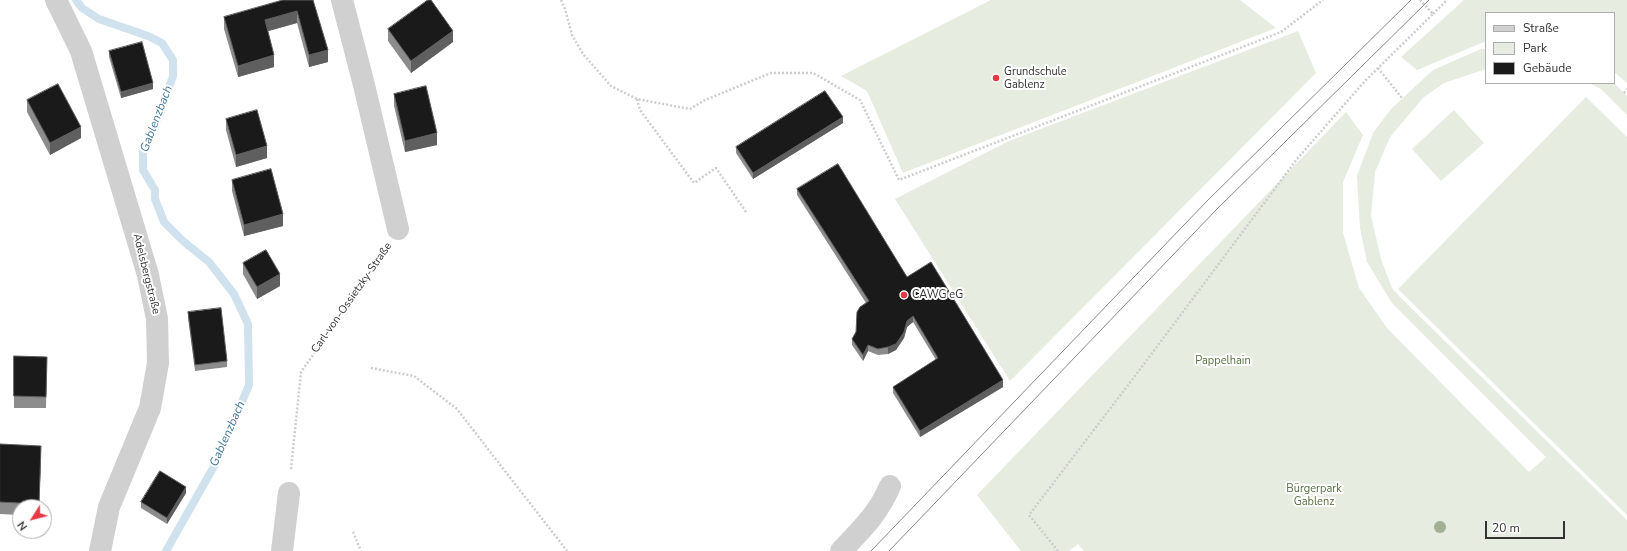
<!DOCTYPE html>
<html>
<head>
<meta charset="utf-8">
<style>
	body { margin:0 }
	#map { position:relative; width:1627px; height:551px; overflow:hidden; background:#fff; font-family:"Nunito Sans",sans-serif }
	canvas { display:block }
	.legend { position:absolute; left:1485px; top:12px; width:130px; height:72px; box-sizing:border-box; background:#fff; border:1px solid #adadad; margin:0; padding:5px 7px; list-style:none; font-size:12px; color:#333 }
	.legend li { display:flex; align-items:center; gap:8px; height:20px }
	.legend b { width:20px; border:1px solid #adadad }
	.north { position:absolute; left:12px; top:499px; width:40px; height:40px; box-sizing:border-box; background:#fff; border:1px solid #adadad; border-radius:50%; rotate:234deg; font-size:11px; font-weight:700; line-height:16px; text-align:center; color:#333 }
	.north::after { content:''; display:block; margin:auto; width:14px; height:18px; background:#e63946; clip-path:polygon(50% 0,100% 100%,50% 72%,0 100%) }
	.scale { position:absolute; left:1485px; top:521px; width:80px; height:18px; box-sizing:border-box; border:2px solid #333; border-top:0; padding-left:5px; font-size:12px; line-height:14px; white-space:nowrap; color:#333; -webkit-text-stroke:3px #fff; paint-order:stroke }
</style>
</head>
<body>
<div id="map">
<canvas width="1627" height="551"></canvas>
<ul class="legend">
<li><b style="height:5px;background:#d0d0d0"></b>Straße</li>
<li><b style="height:11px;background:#e6ecdf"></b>Park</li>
<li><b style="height:11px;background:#1a1a1a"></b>Gebäude</li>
</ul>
<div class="north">N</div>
<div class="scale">20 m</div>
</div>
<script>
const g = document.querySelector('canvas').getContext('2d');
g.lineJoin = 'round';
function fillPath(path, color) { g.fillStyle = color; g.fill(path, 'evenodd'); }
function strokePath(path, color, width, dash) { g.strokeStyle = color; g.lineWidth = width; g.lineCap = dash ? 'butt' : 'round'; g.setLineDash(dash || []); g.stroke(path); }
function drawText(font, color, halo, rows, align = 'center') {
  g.font = font + ' "Nunito Sans",sans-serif'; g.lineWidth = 4; g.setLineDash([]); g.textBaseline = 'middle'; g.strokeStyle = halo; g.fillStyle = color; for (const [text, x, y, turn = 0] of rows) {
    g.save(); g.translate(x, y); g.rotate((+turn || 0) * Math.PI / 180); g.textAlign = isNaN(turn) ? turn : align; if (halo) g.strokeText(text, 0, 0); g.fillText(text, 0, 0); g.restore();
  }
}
fillPath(new Path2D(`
	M991 0H1240L1276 28 903 173 867 91 841 76Z
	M1464 0H1627V83L1614 72V13H1486V41L1417 70 1401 57Z
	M1298 31 1316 73 1010 381 895 199 1009 141Z
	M1481 49H1486V69L1444 83 1424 97 1390 137 1375 172 1371 216 1381 259 1392 288 1400 297 1627 520V551H1084L1078 544 1069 551H1021L977 495 1346 112 1363 135 1343 182V233L1359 288 1387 328 1529 472 1546 457 1392 303 1367 262 1360 228 1357 176 1373 133 1391 109 1433 70Z
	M1589 83H1614L1627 96V115L1601 89Z
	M1586 97 1627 137V515L1398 289Z
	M1454 110 1484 143 1441 181 1412 149Z`), '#e6ecdf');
strokePath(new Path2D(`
	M76 0 82 8 99 19 148 36 162 43 173 60V76L155 127 143 151V170L155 190V199L164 222 183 241 209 262 234 294 248 324 249 385 217 461 166 551`), '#cfe2ee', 8);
strokePath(new Path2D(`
	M561 0 565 9 572 35 583 54 611 86 637 99 690 109 705 100 771 73H813L860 100 899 180 1281 32 1323 0
	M1433 14 1447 0
	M1378 68 1402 98
	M1624 93 1627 89
	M637 99 640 110 694 183 716 168 746 212
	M371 368 414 376 457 409 567 551
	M291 469 301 372 387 250
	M353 532 361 551
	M1058 551 1029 515 1138 372 1297 159 1364 82 1433 14 1420 0`), '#cdcdcd', 2.5, [2, 2]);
strokePath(new Path2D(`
	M56 0 81 51 148 275 157 319 158 363 150 408 109 507 100 551
	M342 0 364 85 398 229
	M282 551 289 493
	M841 551C862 529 878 514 890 486`), '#d0d0d0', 22);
strokePath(new Path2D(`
	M871 551 1207 201 1411 0
	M889 551 1217 209 1429 0`), '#888', 1);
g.fillStyle = '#a2b095';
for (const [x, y] of [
	[1440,527]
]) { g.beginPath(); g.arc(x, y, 6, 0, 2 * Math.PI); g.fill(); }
fillPath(new Path2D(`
	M313 0 328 62 309 67 297 23 268 31 274 67 238 77 224 29V17Z
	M388 29 453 42 411 73 388 41Z
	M109 51 153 89 121 98 109 57Z
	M394 94 437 145 405 152 394 106Z
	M27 100 81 138 50 155 27 112Z
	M226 119 267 158 236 167 226 130Z
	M843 123 753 179 736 153V147Z
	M232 180 283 226 244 236 232 191Z
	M797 189 907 277 1003 387 920 437 893 393V387L936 360 913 322 907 327 904 338 896 350 888 354 878 355 868 351 863 361 852 345V339L856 332 866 303 797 195Z
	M243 263 280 286 257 299 243 274Z
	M188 312 227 361V367L195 371 188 318Z
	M14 356 47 357 46 408H14Z
	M0 444 41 458 39 507H20V515L0 514Z
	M186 493 167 524 141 508V502Z`), '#8c8c8c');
fillPath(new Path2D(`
	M297 11V23L265 32V20Z
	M453 31V42L411 73V61Z
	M328 50V62L309 67V55Z
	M274 55V67L238 77V66Z
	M153 83V89L121 98V92Z
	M843 117V123L753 179V173Z
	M81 127V138L50 155V143Z
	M437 133V145L405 152V141Z
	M267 146V158L236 167V155Z
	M283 214V226L244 236V225Z
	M280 274V286L257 299V287Z
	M913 316V322L907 327 904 338 896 350 888 354V347L907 321Z
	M868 345V351L863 361V355Z
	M1003 380V387L920 437V431Z
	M41 446V458L39 507Z
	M186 487V493L167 524V518Z`), '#5f5f5f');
const building = new Path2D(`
	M283 0H313L328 50 309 55 297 11 265 20 274 55 238 66 224 17Z
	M428 0H431L453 31 411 61 388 29Z
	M142 42 153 83 121 92 109 51Z
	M58 84 81 127 50 143 27 100Z
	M426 86 437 133 405 141 394 94Z
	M825 91 843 117 753 173 736 147Z
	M257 110 267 146 236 155 226 119Z
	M838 164 907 277 931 262 1003 380 920 431 893 387 938 358 913 316 907 321 904 332 896 344 888 347 878 349 868 345 863 355 852 339 856 332 857 312 860 307 869 301 797 189Z
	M271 169 283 214 244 225 232 180Z
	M266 250 280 274 257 287 243 263Z
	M221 308 227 361 195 365 188 312Z
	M14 356 47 357 46 397 14 396Z
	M0 444 41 446 39 504 0 502Z
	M160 471 186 487 167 518 141 502Z`);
fillPath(building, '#1a1a1a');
strokePath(building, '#5f5f5f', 1);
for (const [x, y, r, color] of [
	[996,78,4,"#e63946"],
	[904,295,4,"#e63946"]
]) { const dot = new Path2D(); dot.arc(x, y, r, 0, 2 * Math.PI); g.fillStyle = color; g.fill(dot); strokePath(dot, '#fff', 1.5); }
drawText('11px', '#333', '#fff', [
	["Grundschule",1004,72],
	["Gablenz",1004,85],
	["CAWG eG",912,295]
], 'left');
drawText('11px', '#333', '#fff', [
	["Adelsbergstraße",146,274,76],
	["Carl-von-Ossietzky-Straße",352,298,-55]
]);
drawText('11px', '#56703f', '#fff', [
	["Pappelhain",1223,361],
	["Bürgerpark",1314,489],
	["Gablenz",1314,502]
]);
drawText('italic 12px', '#3f7597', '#fff', [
	["Gablenzbach",157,119,-69],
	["Gablenzbach",228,434,-66]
]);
</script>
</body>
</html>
